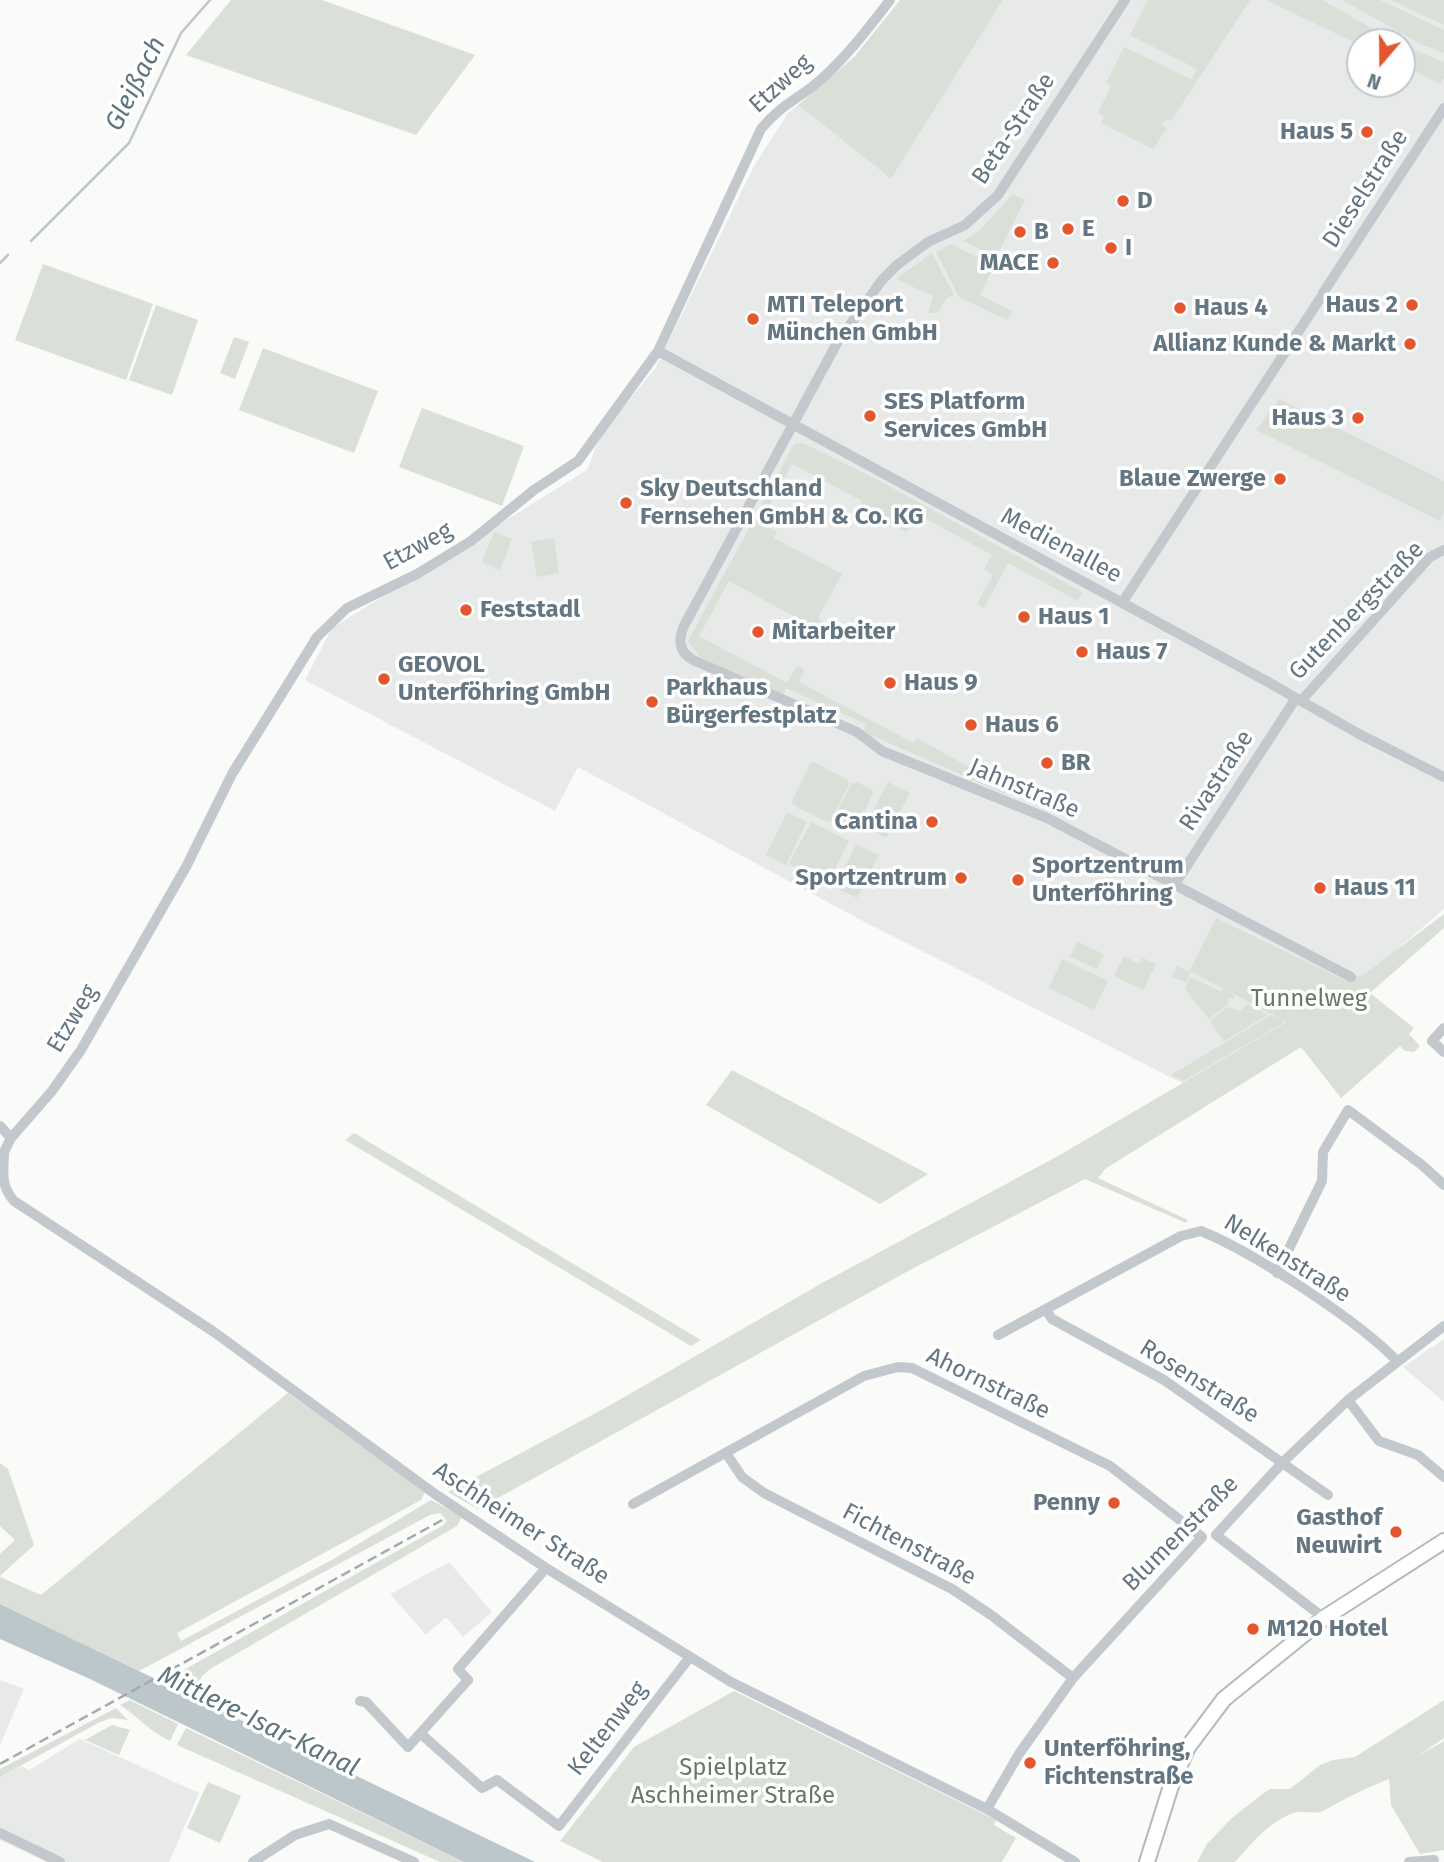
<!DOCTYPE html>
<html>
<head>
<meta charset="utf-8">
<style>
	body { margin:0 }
	#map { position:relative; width:1444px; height:1862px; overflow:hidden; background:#fafaf8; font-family:"Fira Sans",sans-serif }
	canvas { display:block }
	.north { position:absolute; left:1346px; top:28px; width:70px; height:70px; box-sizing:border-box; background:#fff; border:2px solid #c1c8cd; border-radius:50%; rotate:200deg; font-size:19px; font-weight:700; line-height:28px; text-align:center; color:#657683 }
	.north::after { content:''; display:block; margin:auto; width:24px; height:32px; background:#e4572e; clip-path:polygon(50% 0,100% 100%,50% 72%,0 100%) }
</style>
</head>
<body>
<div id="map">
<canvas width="1444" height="1862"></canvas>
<div class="north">N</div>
</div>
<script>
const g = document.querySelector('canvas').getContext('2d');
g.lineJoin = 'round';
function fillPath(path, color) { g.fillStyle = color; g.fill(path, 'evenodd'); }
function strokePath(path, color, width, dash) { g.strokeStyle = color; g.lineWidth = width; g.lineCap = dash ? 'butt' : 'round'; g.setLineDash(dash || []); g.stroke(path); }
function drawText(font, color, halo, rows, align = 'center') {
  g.font = font + ' "Fira Sans",sans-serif'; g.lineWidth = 7; g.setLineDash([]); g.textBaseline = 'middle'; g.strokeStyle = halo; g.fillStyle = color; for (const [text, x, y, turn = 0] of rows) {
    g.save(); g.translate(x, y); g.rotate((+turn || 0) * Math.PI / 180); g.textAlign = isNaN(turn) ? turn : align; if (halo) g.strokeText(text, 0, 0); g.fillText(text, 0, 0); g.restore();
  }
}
fillPath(new Path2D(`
	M1003 0H1444V909L1362 980 1184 1084 857 918 578 767 555 811 305 680 332 628 587 470 598 442 613 419 655 369 754 166 788 113 798 105 891 179ZM1360 42H1402V84H1360Z
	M1444 1339V1402L1403 1367Z
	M449 1562 492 1612 463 1637 446 1617 426 1635 390 1594Z
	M0 1680 24 1689 0 1745Z
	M80 1739 199 1793 169 1862H46L0 1840V1777L21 1766 29 1770Z`), '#e8e9e9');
fillPath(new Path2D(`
	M231 0H322L475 55 416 135 186 55Z
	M900 0H1003L891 179 798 105 855 56Z
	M1148 0H1250L1171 121 1165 119 1162 125 1167 128 1153 149 1101 123 1104 116 1098 113 1111 86 1106 83 1124 47 1191 79 1197 69 1130 35Z
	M1266 0H1322L1396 42H1360V45Z
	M1342 0H1380L1444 30V53L1421 44Z
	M1390 0H1444V25Z
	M1402 45 1444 62V78L1440 84 1402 65Z
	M1013 194 1025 200 996 257 963 241 981 229Z
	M951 244 994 266 980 295 1012 311 1007 320 959 297 936 252Z
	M932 253 954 295 946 298 938 313H928L933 296 896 279Z
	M43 264 153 304 126 380 15 340Z
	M156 305 198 320 172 395 129 380Z
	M234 337 249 342 235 379 220 373Z
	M263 348 378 391 354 453 239 410Z
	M1279 399 1444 481V513L1440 521 1256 430Z
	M422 408 524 446 502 506 399 467Z
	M803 443 878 480 1082 592 1078 601 1008 563 984 608 977 604 993 575 984 569 992 555 917 514 907 532 859 507 862 501 792 464 765 513 759 510 794 444Z
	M754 519 777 532 774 538 842 574 818 618 823 622 819 630 729 581 699 636 787 683 797 666 804 670 799 682 913 743 917 738 988 778 991 775 1010 786 1005 794 864 732 866 724 786 688 783 697 706 664 688 641Z
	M494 532 512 539 500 570 482 562Z
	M554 538 559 573 537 577 531 542Z
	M814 762 848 780 849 784 831 821 827 822 793 805 792 801 810 764Z
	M857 782 872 790 873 794 855 830 850 831 833 820 852 783Z
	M888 782 910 793 886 838 865 827Z
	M787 812 807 822 786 865 766 855Z
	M811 822 849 841 827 884 789 864Z
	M856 844 879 855 857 898 835 887Z
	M1444 914V928L1370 993 1414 1028 1409 1034 1420 1046 1414 1052 1405 1051 1400 1046 1341 1098 1301 1047 1105 1169 1098 1178 1188 1220 1186 1223 1085 1179 910 1270 478 1509 448 1492 607 1407 824 1282 1058 1156 1287 1022 1226 990 1235 996 1233 999 1229 998 1228 1004 1209 1019 1185 989 1190 977 1220 991 1224 989 1191 972 1186 982 1172 977 1177 966 1189 972 1216 918 1344 980 1365 974Z
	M1077 942 1104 954 1097 969 1070 957Z
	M1124 956 1139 964 1143 958 1156 964 1143 990 1114 976Z
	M1062 959 1108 981 1094 1010 1049 988Z
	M1247 1004 1268 1015 1224 1041 1210 1021 1227 1007 1240 1011Z
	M1271 1015 1285 1022 1183 1081 1171 1075Z
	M732 1070 928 1174 880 1204 706 1105Z
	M354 1133 701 1340 691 1346 345 1140Z
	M288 1393 425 1492 421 1500 177 1633 181 1641 330 1561 431 1500 462 1517 457 1526 210 1669 202 1676 192 1697 162 1682 442 1526 447 1521 440 1513 430 1515 139 1671 0 1604V1577L41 1595Z
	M0 1463 8 1469 34 1545 0 1576V1554L15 1540 0 1526Z
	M734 1691 996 1820 994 1825 1016 1838 1002 1862H603L560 1841 634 1747Z
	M130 1700 178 1724 170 1741C146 1729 140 1718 120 1705Z
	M1444 1700V1738L1418 1756 1444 1741V1850L1420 1854 1391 1805 1389 1779C1364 1789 1348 1797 1325 1810 1314 1816 1303 1809 1293 1813 1269 1822 1252 1843 1235 1862H1197L1207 1844 1232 1818 1261 1795 1270 1789H1290L1320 1765 1333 1760 1355 1757Z
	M116 1708 128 1720 111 1718 98 1723 0 1777V1769Z
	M112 1725 130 1730 119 1755 85 1740Z
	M186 1728 464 1862H440L177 1745Z
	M208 1782 241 1796 220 1843 187 1828Z`), '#dadfd7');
fillPath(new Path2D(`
	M0 1604 535 1862H464L90 1679 0 1639Z`), '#bbc7cb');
strokePath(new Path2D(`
	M31 241 129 143 181 33 210 0
	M0 263 8 255`), '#bbc7cb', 2.5);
const secondary = new Path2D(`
	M1147 1862 1171 1786 1188 1747 1224 1699 1324 1618 1444 1541`);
strokePath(secondary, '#b3babf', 18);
strokePath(new Path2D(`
	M1125 0 998 195 965 225 928 242 897 265 882 280 837 343 685 624C678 638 678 651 693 660L857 732 882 751 1047 818 1351 977
	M1323 293 1444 108
	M658 351 1268 682 1359 734 1444 777
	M1122 603 1321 297
	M1301 701 1430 557 1444 550
	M1173 887 1296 698
	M1444 1028 1432 1041 1444 1052
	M0 1126 11 1138
	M4 1155C3 1174 1 1186 14 1201L214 1332 435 1494 546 1568 731 1682 987 1809 1075 1862
	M0 1160 11 1138 52 1091 81 1050 186 867 232 774 317 637 347 608 417 574 471 541 534 490 578 461 658 351 761 129C776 110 793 101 812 87 841 64 868 29 890 0
	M1277 1273 1322 1181 1323 1152 1348 1110 1422 1165 1444 1185
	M1046 1310 1052 1319 1164 1380 1328 1495
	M998 1335 1181 1236 1201 1231C1253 1252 1359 1321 1397 1361
	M1348 1400 1379 1441 1418 1455 1444 1477
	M726 1453 742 1477 764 1493 952 1589 991 1615 1073 1678
	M633 1504 864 1376 898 1367 912 1368 1110 1466 1202 1537
	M1216 1535 1283 1462 1348 1400 1444 1326
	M1216 1535 1324 1618
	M360 1701 366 1702 408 1747 468 1680 458 1669 546 1568
	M421 1734 482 1788 497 1780 559 1826 690 1657
	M987 1809 1019 1754 1073 1678 1202 1537
	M0 1833 60 1862
	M253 1862 295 1835 329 1824 414 1862
	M1409 1862 1434 1860`), '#c3c8cc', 10);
strokePath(secondary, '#fff', 14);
strokePath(new Path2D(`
	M0 1764 444 1519`), '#a2aab0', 2.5, [10, 5]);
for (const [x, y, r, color] of [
	[1367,132,7,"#e4572e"],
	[1123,201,7,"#e4572e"],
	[1068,229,7,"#e4572e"],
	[1020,232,7,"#e4572e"],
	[1111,248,7,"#e4572e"],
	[1053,263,7,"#e4572e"],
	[1412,305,7,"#e4572e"],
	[1180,308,7,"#e4572e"],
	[753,319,7,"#e4572e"],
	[1410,344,7,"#e4572e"],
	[870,416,7,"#e4572e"],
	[1358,418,7,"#e4572e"],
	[1280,479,7,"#e4572e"],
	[626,503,7,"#e4572e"],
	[466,610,7,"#e4572e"],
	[1024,617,7,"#e4572e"],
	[758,632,7,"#e4572e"],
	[1082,652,7,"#e4572e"],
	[384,679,7,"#e4572e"],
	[890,683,7,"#e4572e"],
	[652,702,7,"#e4572e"],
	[971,725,7,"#e4572e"],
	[1047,763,7,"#e4572e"],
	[932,822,7,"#e4572e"],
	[961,878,7,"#e4572e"],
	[1018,880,7,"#e4572e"],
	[1320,888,7,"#e4572e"],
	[1114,1503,7,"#e4572e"],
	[1396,1532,7,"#e4572e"],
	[1253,1629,7,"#e4572e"],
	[1030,1763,7,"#e4572e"]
]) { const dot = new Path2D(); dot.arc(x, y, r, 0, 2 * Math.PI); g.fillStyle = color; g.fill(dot); strokePath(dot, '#fff', 2.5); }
drawText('24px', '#657683', '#fff', [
	["Etzweg",781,84,-42],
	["Beta-Straße",1014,129,-56],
	["Dieselstraße",1366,189,-57],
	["Medienallee",1061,546,28],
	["Etzweg",418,547,-29],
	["Gutenbergstraße",1357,611,-46],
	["Rivastraße",1217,781,-57],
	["Jahnstraße",1024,789,23],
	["Etzweg",73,1019,-59],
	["Nelkenstraße",1287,1259,32],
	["Rosenstraße",1199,1382,32],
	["Ahornstraße",988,1384,26],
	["Aschheimer Straße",521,1524,33],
	["Blumenstraße",1181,1534,-45],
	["Fichtenstraße",909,1545,28],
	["Keltenweg",608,1729,-52]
]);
drawText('bold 24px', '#657683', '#fff', [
	["Haus 5",1353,132,"right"],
	["D",1137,201],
	["E",1082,229],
	["B",1034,232],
	["I",1125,248],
	["MACE",1039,263,"right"],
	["MTI Teleport",767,305],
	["München GmbH",767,333],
	["Haus 2",1398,305,"right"],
	["Haus 4",1194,308],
	["Allianz Kunde & Markt",1396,344,"right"],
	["SES Platform",884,402],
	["Services GmbH",884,430],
	["Haus 3",1344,418,"right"],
	["Blaue Zwerge",1266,479,"right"],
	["Sky Deutschland",640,489],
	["Fernsehen GmbH & Co. KG",640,517],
	["Feststadl",480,610],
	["Haus 1",1038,617],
	["Mitarbeiter",772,632],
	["Haus 7",1096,652],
	["GEOVOL",398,665],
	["Unterföhring GmbH",398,693],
	["Haus 9",904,683],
	["Parkhaus",666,688],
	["Bürgerfestplatz",666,716],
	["Haus 6",985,725],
	["BR",1061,763],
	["Cantina",918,822,"right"],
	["Sportzentrum",1032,866],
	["Unterföhring",1032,894],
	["Sportzentrum",947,878,"right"],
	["Haus 11",1334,888],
	["Penny",1100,1503,"right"],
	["Gasthof",1382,1518,"right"],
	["Neuwirt",1382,1546,"right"],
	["M120 Hotel",1267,1629],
	["Unterföhring,",1044,1749],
	["Fichtenstraße",1044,1777]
], 'left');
drawText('24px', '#687a64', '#fff', [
	["Tunnelweg",1309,999],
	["Spielplatz",733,1768],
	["Aschheimer Straße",733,1796]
]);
drawText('italic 26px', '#60757c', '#fff', [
	["Gleißach",136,84,-63],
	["Mittlere-Isar-Kanal",258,1722,26]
]);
</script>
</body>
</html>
